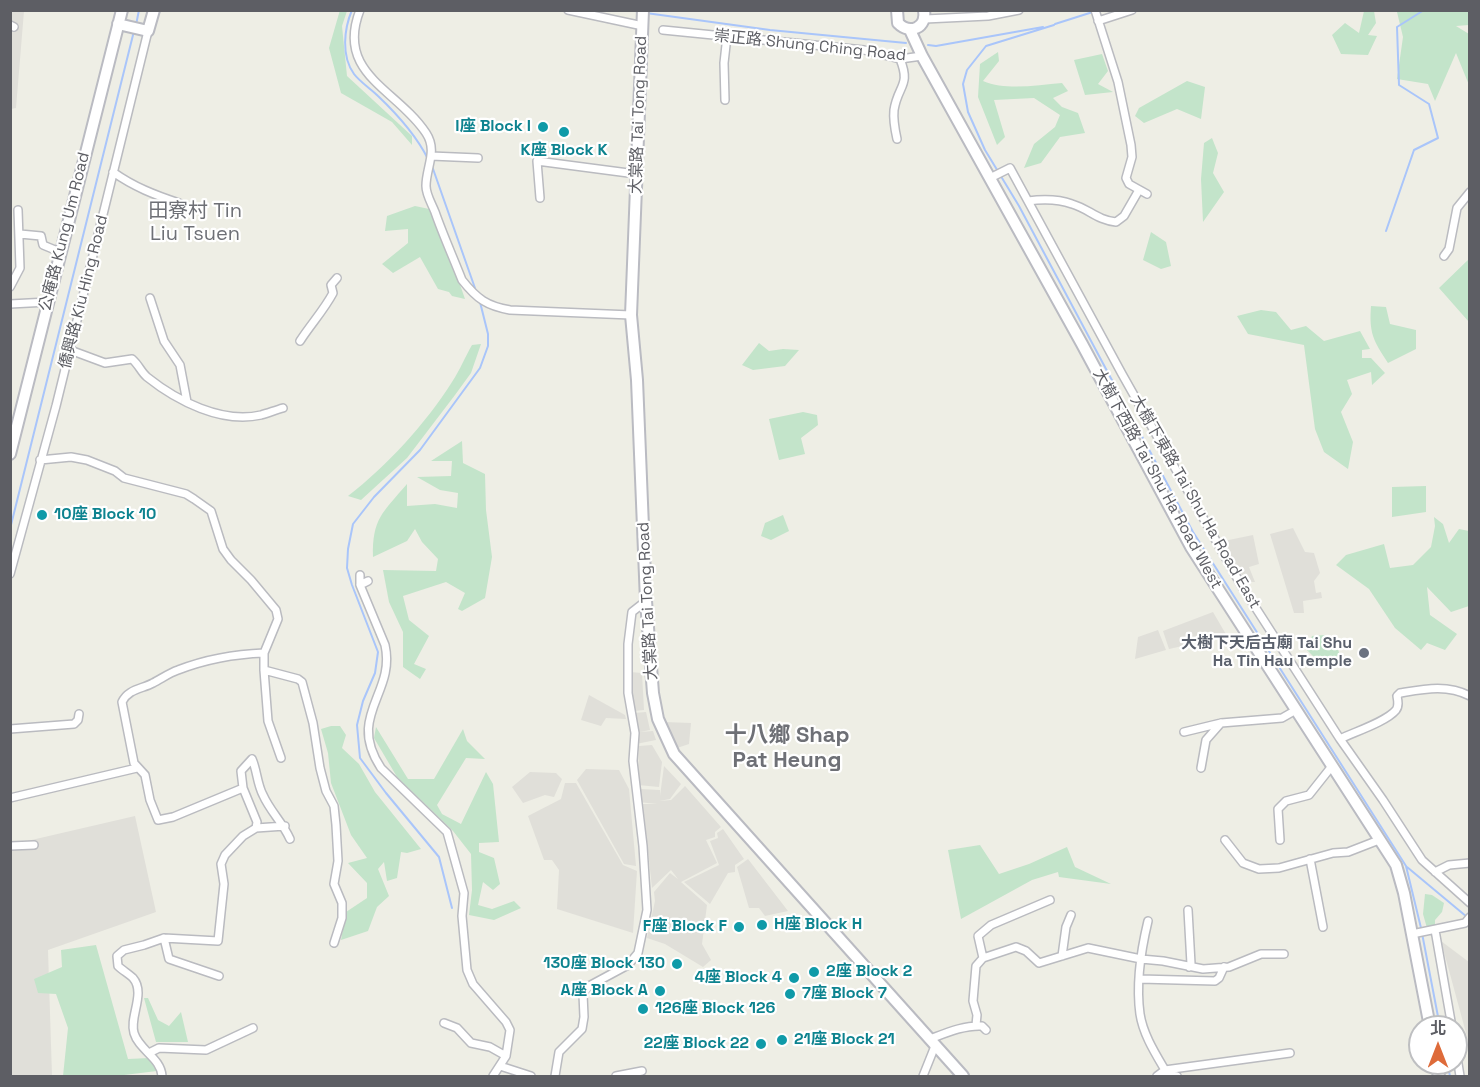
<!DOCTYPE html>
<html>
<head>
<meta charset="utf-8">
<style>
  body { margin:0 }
  #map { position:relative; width:1480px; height:1087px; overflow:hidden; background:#eeeee5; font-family:"Space Grotesk","Noto Sans TC",sans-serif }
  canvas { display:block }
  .frame { position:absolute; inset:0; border:12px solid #5d5e64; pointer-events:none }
  .north { position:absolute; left:1408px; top:1015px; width:60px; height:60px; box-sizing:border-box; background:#fff; border:2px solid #bebfc1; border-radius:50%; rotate:0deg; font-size:16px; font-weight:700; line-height:24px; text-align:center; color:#5d5e64 }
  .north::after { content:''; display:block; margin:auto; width:21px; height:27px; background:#de6b3a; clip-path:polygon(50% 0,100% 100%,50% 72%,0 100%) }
</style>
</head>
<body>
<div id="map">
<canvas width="1480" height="1087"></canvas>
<div class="frame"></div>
<div class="north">北</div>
</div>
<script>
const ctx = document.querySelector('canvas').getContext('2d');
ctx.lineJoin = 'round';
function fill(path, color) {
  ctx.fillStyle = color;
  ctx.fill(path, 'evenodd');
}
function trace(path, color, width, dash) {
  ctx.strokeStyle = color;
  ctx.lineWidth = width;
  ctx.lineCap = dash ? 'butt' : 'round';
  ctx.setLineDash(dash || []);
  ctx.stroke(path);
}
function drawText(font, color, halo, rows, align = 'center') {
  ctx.font = font + ' "Space Grotesk","Noto Sans TC",sans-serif';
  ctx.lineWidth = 4.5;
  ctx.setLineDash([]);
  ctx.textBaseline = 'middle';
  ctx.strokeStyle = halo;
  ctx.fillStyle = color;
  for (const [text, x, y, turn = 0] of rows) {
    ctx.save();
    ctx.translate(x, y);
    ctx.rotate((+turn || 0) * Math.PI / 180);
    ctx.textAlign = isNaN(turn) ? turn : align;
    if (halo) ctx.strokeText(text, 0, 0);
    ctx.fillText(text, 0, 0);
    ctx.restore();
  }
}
const industrial = new Path2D(`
  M11,11H24L16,108L11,109Z
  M1293,528L1305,552L1314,553L1320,573L1314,581L1316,593L1321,592L1322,598L1303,601L1304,613H1294L1270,534Z
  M1253,535L1259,564L1249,567L1255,582H1240L1219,542Z
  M1213,612L1227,636L1169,649L1163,631Z
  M1158,630L1166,650L1135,659L1138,637Z
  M630,672L642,673L644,710L634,711Z
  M589,695L625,715L626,719L606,718L601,726L581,720Z
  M646,712L650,730L640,732L653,731L656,740L636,744L634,713Z
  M664,722L691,723L689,744L674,749Z
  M652,745L662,762L659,787L638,785L639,746Z
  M664,766L681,784L670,799L659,801L671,800L685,786L721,827L715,832V837L706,840L717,863L681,882L707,905L702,944L711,960L703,967L665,944L647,938L655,901L654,892L670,873L678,879L671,870L652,888L643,804H657L638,802L640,789L660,790V796Z
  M586,769L619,770L629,789L636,866L624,864L577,780Z
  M530,772L556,773L562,779L554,797L545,795L523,803L512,787Z
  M565,783H576L623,865L637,871L633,933L557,909L559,870L552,860H544L528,816L561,799Z
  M135,816L156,912L48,950L52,1076H11L10,845Z
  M723,829L744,859L735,865V872L728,873L710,904L684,882L719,865L710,841L718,838L717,833Z
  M748,859L788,911L765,916L759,908H749L737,867Z
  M1441,941L1469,962V1044Z`);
const green = new Path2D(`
  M340,10L347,11L342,26L347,76L412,136V145L392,122L341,93L329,48Z
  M1404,10L1469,11V25L1456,26L1469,34V85L1456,53L1435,101L1428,84L1397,79L1403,37L1397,12Z
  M1364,11H1374L1376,23L1368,35L1377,36L1368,55L1341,54L1332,35L1345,23L1359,33Z
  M998,52L999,61L983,81C1007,91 1037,85 1062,83L1068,91L1053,98L1062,107L1078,113L1085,133L1060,137L1041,163L1024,168L1034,144L1055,127L1060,115L1034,98L994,100L1005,137L997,145L978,97L980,64Z
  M1102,54L1108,71L1098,84L1113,92L1085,95L1074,60Z
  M1187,81L1205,87L1201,119L1177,109L1144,123L1135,116L1139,108Z
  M1212,138L1218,153L1213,173L1224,192L1203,222L1201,179L1204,143Z
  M415,206L434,210L465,299L452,296L449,292L438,289L420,257L393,273L382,264L408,243V229L385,231L387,216Z
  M1151,232L1166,242L1171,266L1161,269L1143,260Z
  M1469,259V322L1439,288Z
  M1371,306L1386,307L1390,324L1416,330V349L1388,363C1373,340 1369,333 1371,306Z
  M1261,310L1276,312L1291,330L1306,326L1324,341L1360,331L1370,349L1362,350V358H1371L1385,373L1372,385L1371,372L1347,380L1352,394L1341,412L1353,442L1348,469L1324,452L1315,429L1304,345L1248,334L1237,316Z
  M759,343L769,351L783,349L799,350L785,366L753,370L742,365Z
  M481,344L471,373L455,395L407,458L361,500L348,496C387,466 426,423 452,382C460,370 465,357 472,345Z
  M803,412L817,415L818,425L801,438L805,454L779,460L769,419Z
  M462,441L463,463L485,474L486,510L492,557L485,598L462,611L458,609L465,593L446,582L403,596L409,620L429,636L414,664L426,669L420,679L403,667V632L389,602L383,570L436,571L438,559L422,542L415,529L407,541L373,557C372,519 383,512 407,484V506L435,504L457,508L458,493L440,490L417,477L451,476L452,461H431Z
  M1426,486V512L1392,517V487Z
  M783,515L789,531L771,540L761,536L765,523Z
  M1434,517L1443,524L1449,543L1459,529L1469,531V606L1451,612L1427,587L1430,615L1457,634L1445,650L1427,643L1421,650L1395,628L1369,589L1336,565L1346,555L1384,544L1390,568L1413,565L1431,547L1435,526Z
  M1325,635L1336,640L1339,653L1336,659L1325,662L1313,656L1307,650L1312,636Z
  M331,726H340L346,735L342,748L359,764L375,792L421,849L407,853L401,852L397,878L387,881L384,862L378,869L389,896L377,907L368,931L341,940L346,912L367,898V883L348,863L367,858L351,835L331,783L328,753L321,729Z
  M376,727L408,779H434L463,729L467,741L485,759L466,758L437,805L442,814L461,824L486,772L493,784L499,842L479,843V852L494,858L500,884L493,890L483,882L478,905L492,909L514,901L521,908L494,920L469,915L472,890L471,854L453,831L397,777L374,738Z
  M980,845L999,874L1029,864L1067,847L1075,867L1111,884L1059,877L1058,872L1032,880L961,919L948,850Z
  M1425,894L1432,895L1444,903L1442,912L1435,920V927L1427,928L1423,914Z
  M96,945L128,1059L149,1058L157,1071L116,1076H63L68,1028L56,994L38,993L34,979L62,967L61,950Z
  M144,998H148L158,1020L169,1026L181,1012L188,1042H156Z`);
const stream = new Path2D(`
  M352,10C344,29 341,56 354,74C360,82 371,89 378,96C398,115 416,135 428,159
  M631,10L640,12
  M646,13L770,30L906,43
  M1055,24L1099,10
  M136,25L139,10
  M1054,25L986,46L967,70L963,84L968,112L985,150L1019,206L1193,532L1406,866L1421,928L1440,1027
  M928,45L936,46L1043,27
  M432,166L476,291
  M1386,231L1414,150L1438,138L1429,104L1399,85L1397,27L1424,10
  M10,529L134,31
  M1407,867L1467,917
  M452,908L439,857L386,793L360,758L357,725L363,701L375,673L378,652L352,585L347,568L348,549L353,524L374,497L420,450L480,368L488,346V334L480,302
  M1447,1063L1450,1076`);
const street = new Path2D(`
  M360,10C335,74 397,89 426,133C438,151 426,167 426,186C426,195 432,204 435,212C443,235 453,257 462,280C477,299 487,306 510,310L631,315
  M568,10L643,26
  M1095,10L1118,82L1131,145L1132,157L1126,178L1129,184L1147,194
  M925,19L988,16L1019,10
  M1098,21L1132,10
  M10,25L14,27
  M663,30L864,50L900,59L922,56
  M725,100L724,63L727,36
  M897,139C895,130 893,120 894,110C898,85 911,86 900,59
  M431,156L478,158
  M113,172C134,187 155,195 179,203
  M990,178L1010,168L1122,374L1241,585L1340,739L1383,800L1422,860L1470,903
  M540,198L537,161L636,174
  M1028,201C1043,199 1058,199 1072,204C1089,209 1097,220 1116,222L1124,216L1139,190
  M20,234L41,236L43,245L60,252
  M1444,256L1449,249L1457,208L1470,192
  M10,287L20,268L18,210
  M150,298L164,341L180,365L187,402
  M10,304L48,302
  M300,341C311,324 324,310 333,293L331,285L337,278
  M70,350L105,363L132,359C139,365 141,372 147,377C177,401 222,424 261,415C268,413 276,410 283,408
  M40,460L71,457L87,460L115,471L124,478L186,494L194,499L211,511L223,549L231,560L251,580L276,610L278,619L264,653V670L268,721L281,758
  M10,574L56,406L148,31
  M360,575V585L385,645C396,694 346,715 381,768L447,832L464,893L462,916L467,970L473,984L506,1022L510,1030L506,1056L493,1076
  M360,585L368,581
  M264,670L298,679L302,682L313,723L320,768L326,791L334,806L336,825L338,861L334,884L342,903V918L334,943
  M10,729L74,724L78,720L79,714
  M1184,732L1221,723L1282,718L1296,710
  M1340,739C1354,732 1386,722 1396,710C1399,706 1398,701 1397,696L1400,693C1424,689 1447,684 1470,696
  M1201,768L1206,740L1221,723
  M243,788L173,817L158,820L150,800L145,775L134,763L122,702C128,689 142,689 153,683C161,679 169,673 178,670C204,660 236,654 264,653
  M10,798L137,768
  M256,828L257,822L243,788L241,771L252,759C257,770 257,784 263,795C270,811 283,823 290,839
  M1225,840L1243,863L1259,869L1279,868L1333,853L1348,852L1379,840
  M1280,840L1278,809L1286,801L1309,795L1332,766
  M10,846L34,845
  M1310,859L1323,927
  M1435,872L1449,865L1470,863
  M1188,910L1191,964L1189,967
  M1148,921C1141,950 1136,985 1140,1014C1143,1034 1155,1053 1165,1070
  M1435,930L1452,1027
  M1412,934L1465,923L1470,917
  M164,938L169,959L219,976
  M1062,956L1066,927L1071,915
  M983,958L978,936L991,925L1050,900
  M1140,979L1215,981L1219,978L1224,967
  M444,1023L457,1028L471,1043L490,1047L506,1056
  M976,1025L977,1015L973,1001L976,966L983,958L1016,947L1026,951L1039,963L1088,948L1141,959L1163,961L1203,969L1229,967L1261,954H1284
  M930,1039C946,1033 964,1025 982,1026L986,1030
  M1456,1051L1460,1076
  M149,1053L159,1048L206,1050L253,1028
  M500,1066L531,1076
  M1164,1071L1177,1076
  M162,1076C161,1058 139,1050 134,1033C129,1017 146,993 133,978C129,974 122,970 118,966L117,956L124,950L144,945L164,938L218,941L224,884L221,864L225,855L243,836L256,828L285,826
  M555,1076L559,1052L582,1029L584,1017L583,994L589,986L628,965L638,953L647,910L643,846L633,761L635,733L628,693V644L632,612L646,601
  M616,1076L642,1071
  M923,1076L935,1046
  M1157,1076L1165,1070L1290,1053`);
const secondary = new Path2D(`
  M643,10L631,315L637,380L646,601L653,693L658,719L674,754L963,1076
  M897,10L898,23C910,35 927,28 924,10
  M118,24L148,31L154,10
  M910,30L922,56L1082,344L1191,547L1396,865L1404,893L1430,1027
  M10,454L122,10
  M1436,1063L1439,1076`);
const markers = [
  [543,127,6,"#0f9aa8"],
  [564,132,6,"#0f9aa8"],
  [42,515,6,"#0f9aa8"],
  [1364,653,6,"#6b7280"],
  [762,925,6,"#0f9aa8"],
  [739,927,6,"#0f9aa8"],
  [677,964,6,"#0f9aa8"],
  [814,972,6,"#0f9aa8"],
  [794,978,6,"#0f9aa8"],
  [660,991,6,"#0f9aa8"],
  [790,994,6,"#0f9aa8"],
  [643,1009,6,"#0f9aa8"],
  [782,1040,6,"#0f9aa8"],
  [761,1044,6,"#0f9aa8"]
];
const streetNames = [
  ["崇正路 Shung Ching Road",810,46,6],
  ["大棠路 Tai Tong Road",639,115,-88],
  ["公庵路 Kung Um Road",65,232,-76],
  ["僑興路 Kiu Hing Road",84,292,-76],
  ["大樹下西路 Tai Shu Ha Road West",1157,479,61],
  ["大樹下東路 Tai Shu Ha Road East",1195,502,60],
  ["大棠路 Tai Tong Road",648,601,-93]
];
const cultureNames = [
  ["I座 Block I",531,127],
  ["K座 Block K",564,151,"center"],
  ["10座 Block 10",54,515,"left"],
  ["H座 Block H",774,925,"left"],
  ["F座 Block F",727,927],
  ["130座 Block 130",665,964],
  ["2座 Block 2",826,972,"left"],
  ["4座 Block 4",782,978],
  ["A座 Block A",648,991],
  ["7座 Block 7",802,994,"left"],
  ["126座 Block 126",655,1009,"left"],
  ["21座 Block 21",794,1040,"left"],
  ["22座 Block 22",749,1044]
];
const worshipNames = [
  ["大樹下天后古廟 Tai Shu",1352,644],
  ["Ha Tin Hau Temple",1352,662]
];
const quarterNames = [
  ["田寮村 Tin",195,212],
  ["Liu Tsuen",195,235]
];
const districtNames = [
  ["十八鄉 Shap",787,736],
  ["Pat Heung",787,761]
];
fill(industrial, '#e0dfd9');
fill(green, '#c3e4ca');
trace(stream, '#a9c5fa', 2);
trace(street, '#babbc0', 10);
trace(secondary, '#babbc2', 14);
trace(street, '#fff', 7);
trace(secondary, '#fff', 10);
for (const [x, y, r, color] of markers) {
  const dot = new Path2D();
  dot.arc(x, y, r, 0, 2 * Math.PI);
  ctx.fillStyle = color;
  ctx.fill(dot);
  trace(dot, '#fff', 2);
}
drawText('16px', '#5d5e64', '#fff', streetNames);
drawText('bold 16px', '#0d838f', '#fff', cultureNames, 'right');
drawText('bold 16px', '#5b616d', '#fff', worshipNames, 'right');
drawText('20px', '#6e7076', '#fff', quarterNames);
drawText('bold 22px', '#6e7076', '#fff', districtNames);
</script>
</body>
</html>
